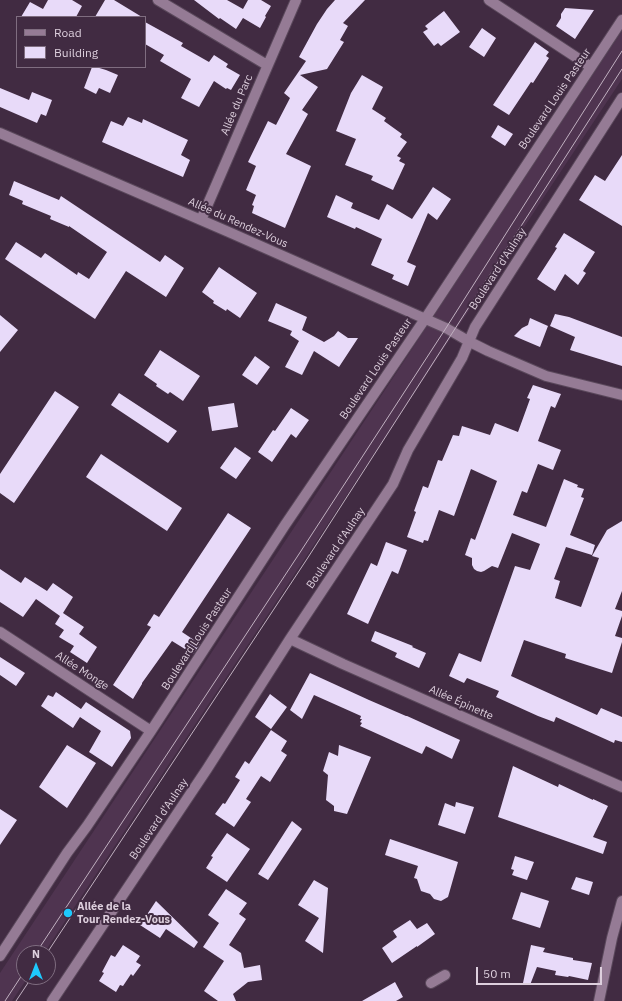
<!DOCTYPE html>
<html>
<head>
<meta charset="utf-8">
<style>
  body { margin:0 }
  #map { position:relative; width:622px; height:1001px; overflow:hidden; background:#412b42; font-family:"IBM Plex Sans",sans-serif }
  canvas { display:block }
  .legend { position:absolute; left:16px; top:16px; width:130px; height:52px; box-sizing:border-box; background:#412b42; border:1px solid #7f6d80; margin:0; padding:5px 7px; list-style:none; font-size:12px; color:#ddcfdd }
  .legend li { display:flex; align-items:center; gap:8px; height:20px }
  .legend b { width:20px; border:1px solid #7f6d80 }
  .north { position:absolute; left:16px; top:945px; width:40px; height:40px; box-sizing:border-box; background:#412b42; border:1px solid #7f6d80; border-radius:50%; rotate:0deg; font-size:11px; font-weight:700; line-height:16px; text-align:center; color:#ddcfdd }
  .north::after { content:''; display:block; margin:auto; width:14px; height:18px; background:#1ec9fd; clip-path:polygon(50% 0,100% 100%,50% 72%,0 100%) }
  .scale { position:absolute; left:476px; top:967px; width:126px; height:18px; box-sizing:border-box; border:2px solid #ddcfdd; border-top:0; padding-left:5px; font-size:12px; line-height:14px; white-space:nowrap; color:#ddcfdd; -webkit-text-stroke:3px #412b42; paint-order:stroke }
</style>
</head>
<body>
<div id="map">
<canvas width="622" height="1001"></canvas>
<ul class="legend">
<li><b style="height:5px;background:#957b95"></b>Road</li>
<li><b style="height:11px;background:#e8daf9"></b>Building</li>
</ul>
<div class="north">N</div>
<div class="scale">50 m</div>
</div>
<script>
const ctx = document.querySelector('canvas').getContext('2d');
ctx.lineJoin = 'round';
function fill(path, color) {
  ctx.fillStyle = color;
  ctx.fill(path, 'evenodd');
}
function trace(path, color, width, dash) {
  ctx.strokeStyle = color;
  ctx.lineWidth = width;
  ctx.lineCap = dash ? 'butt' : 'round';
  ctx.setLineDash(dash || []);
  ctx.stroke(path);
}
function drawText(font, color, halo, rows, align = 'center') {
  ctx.font = font + ' "IBM Plex Sans",sans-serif';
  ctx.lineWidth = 4;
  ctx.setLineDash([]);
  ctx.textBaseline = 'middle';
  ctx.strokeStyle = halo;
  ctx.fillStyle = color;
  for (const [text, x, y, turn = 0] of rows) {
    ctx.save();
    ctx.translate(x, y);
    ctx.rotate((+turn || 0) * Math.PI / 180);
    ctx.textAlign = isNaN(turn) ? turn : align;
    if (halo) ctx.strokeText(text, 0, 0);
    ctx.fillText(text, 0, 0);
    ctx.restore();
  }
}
const built = new Path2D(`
  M622,31V79L44,953H24V977H28L12,1001H0V973Z`);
const building = new Path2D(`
  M48,0H72L82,6L76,17H21L30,2L43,9Z
  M105,0H114L142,17H95Z
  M194,0H227L243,9L248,0H261L271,6L265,16L266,17L260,28L243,18L236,29L220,18L219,19Z
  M335,0H365L343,23L348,26L340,40L344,42L327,69L300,75L318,87L302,110L308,114L286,154L311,166L285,228L252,213L254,206L252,205L256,195L246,190L256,166L248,162L268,121L276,125L290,98L284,93L306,61L299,57L317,24L327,9Z
  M565,8L594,10L575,39L556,26L561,18V14Z
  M444,11L460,32L441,46L438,43L434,46L423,32L428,29L425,26Z
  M145,22L183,43L181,46L209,62L214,55L228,64L226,67L240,75L231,90L227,88L226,89L214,81L199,107L181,98L191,79L160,61L164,55L145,44Z
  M482,28L496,38L484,57L469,47Z
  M535,42L549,52L546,56L549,58L533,83L531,82L509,115L493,105Z
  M92,67H96L106,70L118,75L110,93L99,88L96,94L84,88Z
  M362,75L383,87L372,109L386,118L384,121L402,134L400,137L407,142L397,156L401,158L399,161L405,164L393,190L371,180L373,176L345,165L356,139L336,131L351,93Z
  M0,88L29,100L32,92L52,100L46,116L41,114L37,123L0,107Z
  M128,117L142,123L143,119L188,140L181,155L190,160L183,177L102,142L111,121L123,126Z
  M498,125L513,134L505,146L491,137Z
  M622,155V226L579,200L595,175L605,181Z
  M14,181L59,200L61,196L160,262L165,255L184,268L166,297L126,271L95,319L5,259L16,242L41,258L45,253L77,275L78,272L89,279L107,252L69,226V227L50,219L51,216L22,204L23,201L9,195Z
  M433,187L451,199L437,220L428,213L407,262L416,266L408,286L392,279L394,275L371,265L382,239L356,227L355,229L327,217L336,195L353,203L351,208L379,220L387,204L412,219Z
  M564,233L595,252L583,271L586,273L578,285L565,274L555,291L537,279L557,248L555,247Z
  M219,267L257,293L240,318L227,309L226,311L213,303L214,301L202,292Z
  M276,303L307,317L302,330L324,342L334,336L338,331L348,338H358L339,367L314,351L302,375L285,367L299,341L290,335L292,331L268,321Z
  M555,314L569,317L622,337V366L570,350L575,337L550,326Z
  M0,315L18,330L0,352Z
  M530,318L548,326L540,347L514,336L522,328L528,325Z
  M160,350L200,376L183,401L170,392L168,394L156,386L157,384L144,375Z
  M255,356L270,367L257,385L242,375Z
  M533,385L561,394L555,408L551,406L538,441L561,450L553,470L538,464L527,493L522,491L513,515L546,527L564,479L578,485L577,487L584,489L581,497L584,498L570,535L595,545L592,555L566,547L554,579L560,581L555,598L581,607L599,558L592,556L607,530L622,521V591L615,609L622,611V616L615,636L622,638V642L612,673L565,658L566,654L524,640L511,676L597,715L601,708L622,717V742L615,740L614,743L556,717L554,722L538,716L496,697L499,691L467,678L464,683L449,676L459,653L481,662L515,566L530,570L540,544L512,533L498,568L492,566L484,571L481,572L477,571L474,569L472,565V558L465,555L471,538L475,540L497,481L471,469L454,516L439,510L428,541L424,540L423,543L407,537L416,512L414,511L423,486L428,488L438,460L442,461L453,435L459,436L462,426L490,435L495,423L518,432L530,399L527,398Z
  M55,391L79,407L14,503L0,493V474Z
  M119,393L177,431L168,443L111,405Z
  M234,403L238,427L212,431L208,407Z
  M291,408L309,420L296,438L291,434L272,462L258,452L273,430L275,431Z
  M235,447L251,458L236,479L220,468Z
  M101,454L182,508L167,531L86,477Z
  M228,513L251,528L182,632L200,644L193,654L172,641L142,683V684L133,699L113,685L151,627L147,625L154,614L159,617Z
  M386,542L407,550L398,574L392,571L368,624L347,614L371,563L377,566Z
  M0,569L21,583L25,577L47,591L53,583L73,597L63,613L84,627L79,634L97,647L87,663L70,652L74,646L59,637L64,630L55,624L60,616L36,599L23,617L0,602Z
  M375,631L413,646L412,647L426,653L419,668L395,657L397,653L371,641Z
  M0,657L25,673L16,686L0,675Z
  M310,673L369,700L406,716H407L460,740L452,759L426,746L422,754L360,726L362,723L360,722L362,719H360L361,716L314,695L302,719L290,710Z
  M56,692L81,709L86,702L130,731L131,738L112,767L89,752L101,731L80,717L73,728L41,706L48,695L53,697Z
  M270,694L287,707L271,729L255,717Z
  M271,730L287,741L281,751L287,755L270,782L261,776L246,799L251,802L234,827L215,814L223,803L225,804L240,780L235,777L245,761L249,764Z
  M67,745L96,763L67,808L39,787Z
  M339,745L371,757L347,814L334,811V806L326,800L328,775L323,771L329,752L338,756Z
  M513,766L558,787L559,784L593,800V799L608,806L593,837L607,842L603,854L498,817Z
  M456,802L474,807L465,834L438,825L445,803L455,807Z
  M0,809L17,820L0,845Z
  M292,821L302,829L268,880L258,874Z
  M227,833L250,849L227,882L206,868L213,857L211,856Z
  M390,839L458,862L448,897L441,901L434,899L430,894L421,891L417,879L414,878L418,866L385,855Z
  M515,856L534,862L527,880L512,875L514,870L511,869Z
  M576,877L593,882L589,895L571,889Z
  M314,880L328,888L323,953L305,941L319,918L298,905Z
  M226,889L247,903L239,914L246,919L229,945L241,953L244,968L260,965L262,980L248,982L233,994L236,1001H218L204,991L224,961L203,947L219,923L208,915Z
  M521,892L549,901L540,928L512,919Z
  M156,901L198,942L194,948L166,929L160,938L140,925Z
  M410,920L417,929L427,923L435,934L417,947V946L392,963L382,948L397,937L393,931Z
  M123,945L140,956L136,962L141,965L133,976L131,974L123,986L120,985L116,992L99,981L104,973L102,972L111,955L115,957Z
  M531,945L545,948L543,952L573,958V960L592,963L588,980L569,976L568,977L555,975L556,971L537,967L530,985L523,983Z
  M395,982L403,997L396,1001H362Z`);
const minor = new Path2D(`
  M158,0L267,65
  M489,0L591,67
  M0,133L231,233L446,328L470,342L488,351L546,376L622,395
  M201,220L296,0
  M0,632L151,731
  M290,639L343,664L622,787
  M0,956L67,853L87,826L151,731L285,525L425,319L622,20
  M431,983L445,975
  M52,1001L207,769L290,639L393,484L408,450L462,358L475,327L622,98
  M599,1001L612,938L622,901`);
const tram = new Path2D(`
  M36,953L299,554L446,328L622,51
  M47,953L307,559L622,69
  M5,1001L24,972
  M16,1001L32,977`);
const markers = [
  [68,913,5,"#1ec9fd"]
];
const streetNames = [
  ["Boulevard Louis Pasteur",555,99,-56],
  ["Allée du Parc",237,105,-67],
  ["Allée du Rendez-Vous",238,223,24],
  ["Boulevard d'Aulnay",498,269,-57],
  ["Boulevard Louis Pasteur",376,369,-56],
  ["Boulevard d'Aulnay",336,548,-56],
  ["Boulevard Louis Pasteur",197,639,-57],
  ["Allée Monge",82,671,33],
  ["Allée Épinette",461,703,24],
  ["Boulevard d'Aulnay",159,819,-56]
];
const poiNames = [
  ["Allée de la",77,907],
  ["Tour Rendez-Vous",77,920]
];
fill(built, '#4f3450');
fill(building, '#e8daf9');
trace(minor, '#5a485b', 12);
trace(minor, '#957b95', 10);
trace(tram, '#c1b1c1', 1);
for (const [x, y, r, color] of markers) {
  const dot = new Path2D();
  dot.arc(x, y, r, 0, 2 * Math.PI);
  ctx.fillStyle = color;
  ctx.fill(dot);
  trace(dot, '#412b42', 1.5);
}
drawText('11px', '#ddcfdd', '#412b42', streetNames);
drawText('bold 11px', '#ddcfdd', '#412b42', poiNames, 'left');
</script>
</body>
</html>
